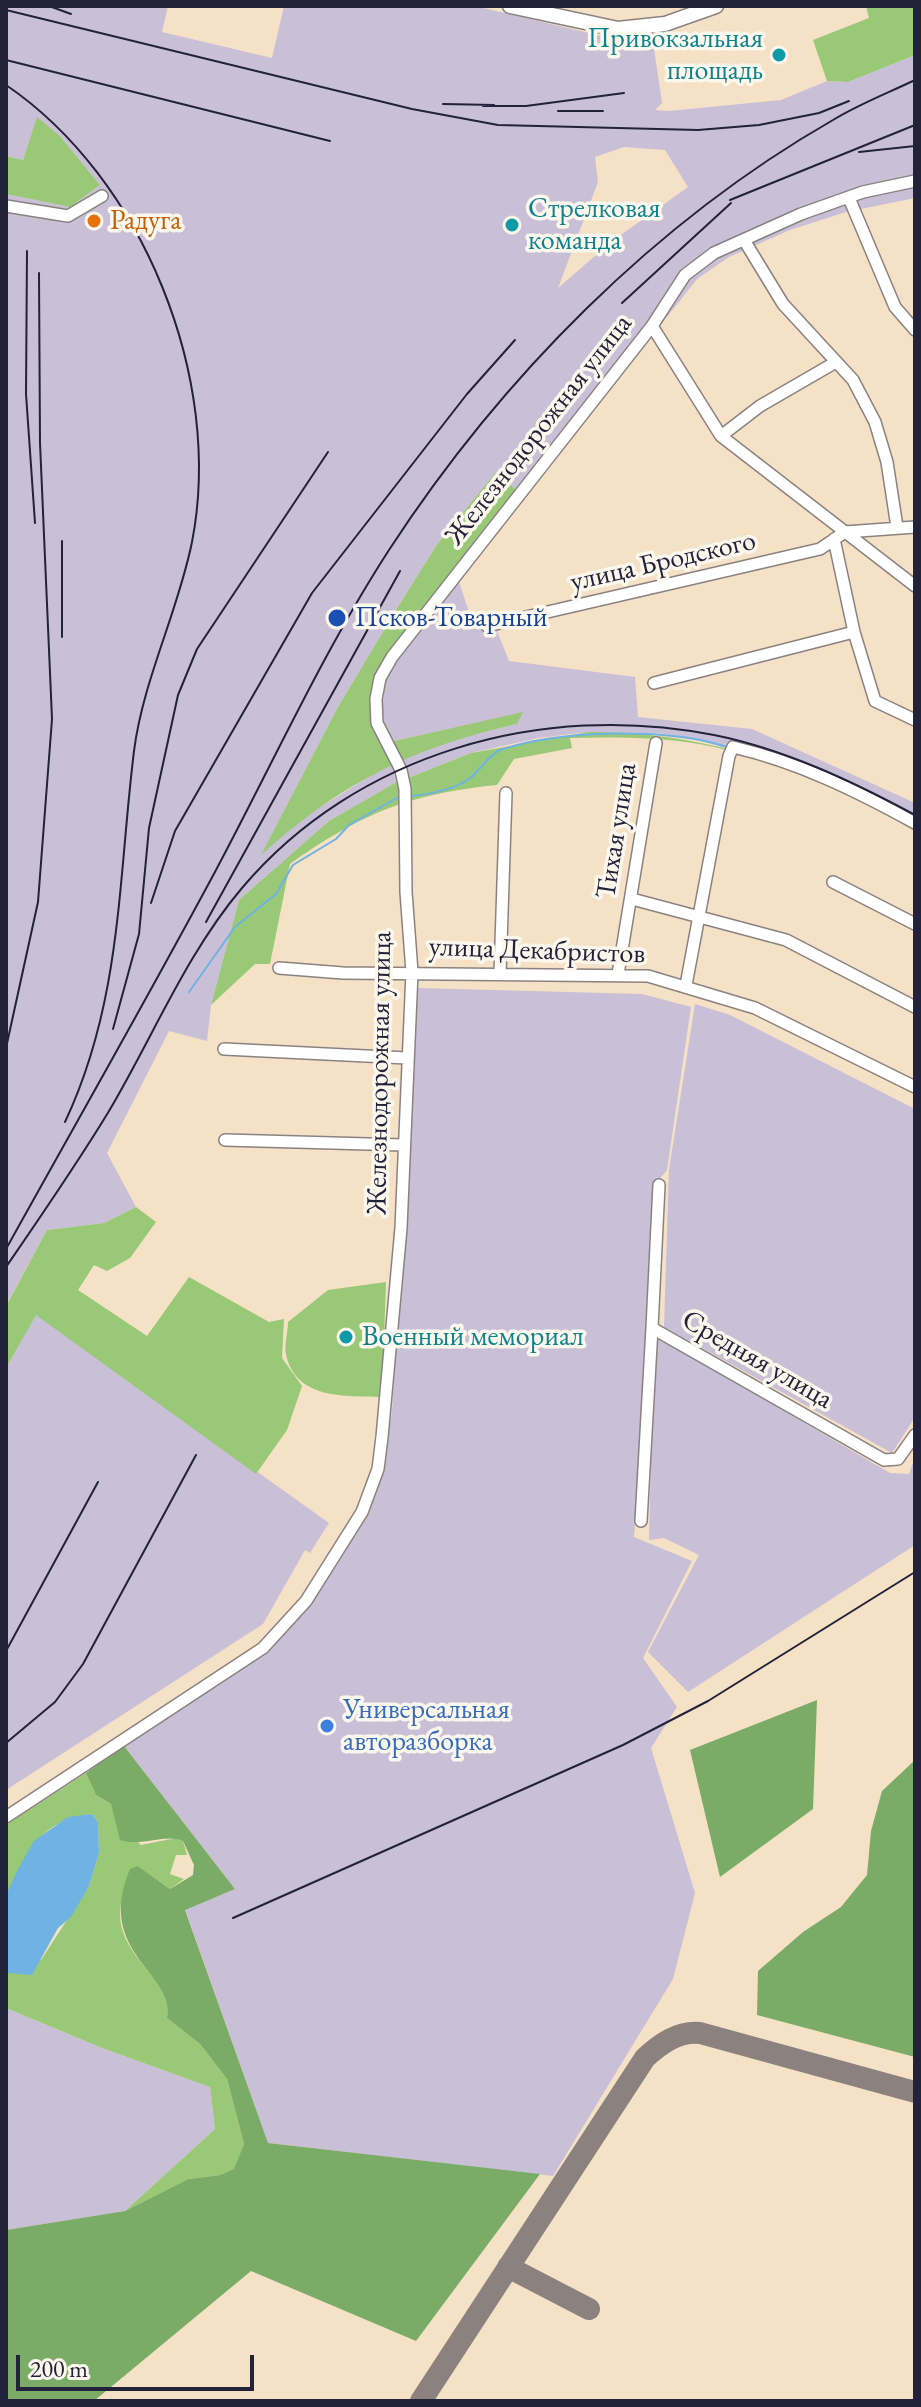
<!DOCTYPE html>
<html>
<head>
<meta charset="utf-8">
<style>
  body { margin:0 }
  #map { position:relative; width:921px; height:2407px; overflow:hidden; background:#f4e1c6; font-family:"EB Garamond",serif }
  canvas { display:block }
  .frame { position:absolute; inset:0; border:8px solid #22223b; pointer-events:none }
  .scale { position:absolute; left:16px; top:2355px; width:238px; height:36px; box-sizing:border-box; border:4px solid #22223b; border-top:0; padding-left:10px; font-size:24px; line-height:28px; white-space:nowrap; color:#22223b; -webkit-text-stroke:6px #fbf7ec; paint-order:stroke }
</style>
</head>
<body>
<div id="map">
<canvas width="921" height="2407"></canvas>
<div class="frame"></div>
<div class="scale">200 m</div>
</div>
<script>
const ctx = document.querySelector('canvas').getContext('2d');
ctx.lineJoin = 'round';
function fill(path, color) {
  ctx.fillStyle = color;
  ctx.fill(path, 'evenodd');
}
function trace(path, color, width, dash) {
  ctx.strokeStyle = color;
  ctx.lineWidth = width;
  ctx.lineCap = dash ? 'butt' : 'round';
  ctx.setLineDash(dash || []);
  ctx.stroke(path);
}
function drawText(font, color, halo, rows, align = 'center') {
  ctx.font = font + ' "EB Garamond",serif';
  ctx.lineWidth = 7;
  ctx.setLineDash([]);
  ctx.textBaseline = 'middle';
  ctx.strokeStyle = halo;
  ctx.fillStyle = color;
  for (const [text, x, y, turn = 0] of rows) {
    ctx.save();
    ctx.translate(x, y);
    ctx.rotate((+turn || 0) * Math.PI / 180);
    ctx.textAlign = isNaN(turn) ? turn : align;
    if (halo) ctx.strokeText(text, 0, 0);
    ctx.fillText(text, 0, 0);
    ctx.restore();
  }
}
const industrial = new Path2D(`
  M6,6H168L162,32L272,58L284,6H475L614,39L652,35L662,103L655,110L669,111L781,100L827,81L848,82L915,55V198L846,212L790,230L729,257L697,279L525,497L495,473L436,546L396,610L338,707L263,852L298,821L389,764L460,737L517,724L522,713L390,742L386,737L381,718L386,675L458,579L473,624L497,631L509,661L635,677L638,717L752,729L915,803V827L796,769L695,739L659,733L588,732L538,738L471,753L393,784L329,821L239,900L211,1005L207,1041L169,1031L107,1153L136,1207L104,1223L47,1230L6,1305V194L70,207L100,185L60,136L37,118L23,160L6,156ZM624,147L665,150L688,187L611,242L558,288L598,182L595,157Z
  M418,988L642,994L691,1007L667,1170L657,1182L654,1280L634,1537L692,1561L643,1658L677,1707L651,1748L695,1893L673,1979L553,2176L268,2143L185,1909L235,1889L124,1746L264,1651L287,1632L327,1576L381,1470L392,1412Z
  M695,1004L730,1015L915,1109V1417L892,1453L664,1327L669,1170Z
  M36,1314L329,1523L310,1553L305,1550L263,1624L6,1790V1368Z
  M661,1339L890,1473L909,1474L915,1457V1545L688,1692L648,1652L699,1555L664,1538L649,1540L654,1341Z
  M6,2008L102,2048L210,2087L215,2129L125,2211L6,2230Z`);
const green = new Path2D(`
  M866,6H915V55L848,82L827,81L813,40L869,18Z
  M37,117L60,136L100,185L70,207L6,194V156L23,160Z
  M495,473L525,497L401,651C380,686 375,703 390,742L523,712L517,724C414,747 340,783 261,855L338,707L396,610L436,546Z
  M588,732C688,731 785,759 873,805C886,812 908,819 915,830C847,794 775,757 699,744C657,737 613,737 570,738L572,748L514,759L497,785C409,794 362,813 290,864L270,964H255L211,1005L239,900L329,821L393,784L471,753Z
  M136,1207L156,1222L130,1258L107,1271L94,1265L78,1290L147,1336L189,1277L269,1322L284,1319L282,1358L302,1386L287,1430L256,1474L36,1315L6,1368V1306L47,1230L104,1223Z
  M386,1282L382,1397C347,1396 295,1400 286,1354C284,1345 288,1332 288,1322L328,1290Z
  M86,1773L96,1795L111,1804L118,1824L141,1845L176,1838L183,1841L187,1855H176L170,1874L184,1879L170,1889L138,1866C82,1947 176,1969 167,2018L200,2044L227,2079L244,2144L235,2169L220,2175L188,2179L125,2211L215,2129L210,2087L102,2048L6,2008V1970L8,1973L41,1960L89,1886L99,1853L98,1822L92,1814C35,1822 32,1852 6,1895V1825Z`);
const forest = new Path2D(`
  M817,1700L813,1809L720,1877L690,1750Z
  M124,1746L235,1889L185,1910L268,2143L540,2174L416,2341L251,2271L94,2401H6V2230L125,2211L188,2179L220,2175L234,2169L244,2144L227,2079L200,2044L167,2018C176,1973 94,1953 130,1869L138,1866L170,1889L193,1875L194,1865L183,1841C165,1833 143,1847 120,1840L111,1804L96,1795L86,1773Z
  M915,1760V2057L757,2015L758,1971L803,1932L841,1907L867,1875L871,1831L882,1791Z`);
const water = new Path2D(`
  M92,1814L98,1822L99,1853L89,1886L71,1917L58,1928L32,1975L8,1973L6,1895L18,1869L34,1841L68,1817Z`);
const stream = new Path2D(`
  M410,796C426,795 456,789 469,779C480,771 488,755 500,750C559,730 668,727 727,747
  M189,992L235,927L276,894L293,865L336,839L349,825L397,798`);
const taxiway = new Path2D(`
  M508,2267L589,2309
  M421,2401L645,2058C660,2044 678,2031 700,2033L915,2092`);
const minor = new Path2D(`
  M849,198L895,307L915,330
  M6,206L68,216L102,196
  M744,240L783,304L853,380L875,422L887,462L897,527
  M652,326L721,436L915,586
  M721,436L760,406L836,362
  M834,539L854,632
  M487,626L820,549L845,532L915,527
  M654,683L854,632L875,701L915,720
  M833,882L915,924
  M632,899L786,940L915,1007
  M279,968L343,973L648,976L755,1008L915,1087
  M500,973L506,793
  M618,974L656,743
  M686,985L729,756L733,747C798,762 857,791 915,823
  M224,1049L407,1058
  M225,1140L404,1145
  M652,1328L659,1185
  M641,1521L652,1328L884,1460L898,1459L915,1435
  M6,1817L263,1648L306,1601L362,1512L378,1469L382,1437L401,1228L412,972L406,892L405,789L401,770L377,723L376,699L380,678L392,657L652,326L685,275L714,253L801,214L863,192L915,181`);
const major = new Path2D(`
  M510,6L618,29L665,24L716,6`);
const rail = new Path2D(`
  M49,6L71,14
  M6,10L412,109L498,125L698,130L759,125L819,113L849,101
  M6,60L330,141
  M6,85C143,178 224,379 192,542C178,612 143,680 134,751C118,880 122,1001 65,1122
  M443,104L494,105
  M483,106H526L624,93
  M558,111H603
  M859,152L915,146
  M730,200L915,125
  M27,251L26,394L35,523
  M622,303L731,203
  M62,637V541
  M151,903L175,831L312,593L467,394L515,340
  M206,922L400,571
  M113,1029L139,934L149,828L178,695L197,649L328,452
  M6,1048L38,902L52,719L40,443L39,273
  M6,1249C76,1123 148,997 216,870C273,763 323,652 389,550C501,378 655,222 833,120C859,104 888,93 915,80
  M6,1267C41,1216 77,1164 109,1111C153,1037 186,954 242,888C356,753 543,701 714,735C784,749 852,781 915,815
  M6,1651L98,1482
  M6,1743L55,1702L83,1664L196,1455
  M233,1918L623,1745L708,1701L915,1572`);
const markers = [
  [779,55,8,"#0f9aa8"],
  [94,221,8,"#e8710a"],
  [512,225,8,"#0f9aa8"],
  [337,618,10,"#1a4fb4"],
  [346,1337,8,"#0f9aa8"],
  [327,1726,8,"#3f7fe0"]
];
const cultureNames = [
  ["Привокзальная",763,39,"right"],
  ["площадь",763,71,"right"],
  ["Стрелковая",528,209],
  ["команда",528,241],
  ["Военный мемориал",362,1337]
];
const foodNames = [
  ["Радуга",110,221]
];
const streetNames = [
  ["Железнодорожная улица",539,430,-52],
  ["улица Бродского",663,562,-13],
  ["Тихая улица",617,831,-81],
  ["улица Декабристов",537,951,2],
  ["Железнодорожная улица",380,1073,-89],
  ["Средняя улица",757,1360,30]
];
const transitNames = [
  ["Псков-Товарный",355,618]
];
const shopNames = [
  ["Универсальная",343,1710],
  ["авторазборка",343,1742]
];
fill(industrial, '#c9bfd7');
fill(green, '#99c876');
fill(forest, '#7aac67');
fill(water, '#6fb2e4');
trace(stream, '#6fb2e4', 2);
trace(taxiway, '#8b8280', 22);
trace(minor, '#8b8280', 14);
trace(major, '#8b8280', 17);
trace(minor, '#fff', 11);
trace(major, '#fff', 14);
trace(rail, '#22223b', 2);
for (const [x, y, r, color] of markers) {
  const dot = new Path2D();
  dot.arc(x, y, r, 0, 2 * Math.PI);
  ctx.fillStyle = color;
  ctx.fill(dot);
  trace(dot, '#fbf7ec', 3);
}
drawText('28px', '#0d838f', '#fbf7ec', cultureNames, 'left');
drawText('28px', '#c56008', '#fbf7ec', foodNames, 'left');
drawText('28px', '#22223b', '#fbf7ec', streetNames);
drawText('28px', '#164399', '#fbf7ec', transitNames, 'left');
drawText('28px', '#366cbe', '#fbf7ec', shopNames, 'left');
</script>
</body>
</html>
